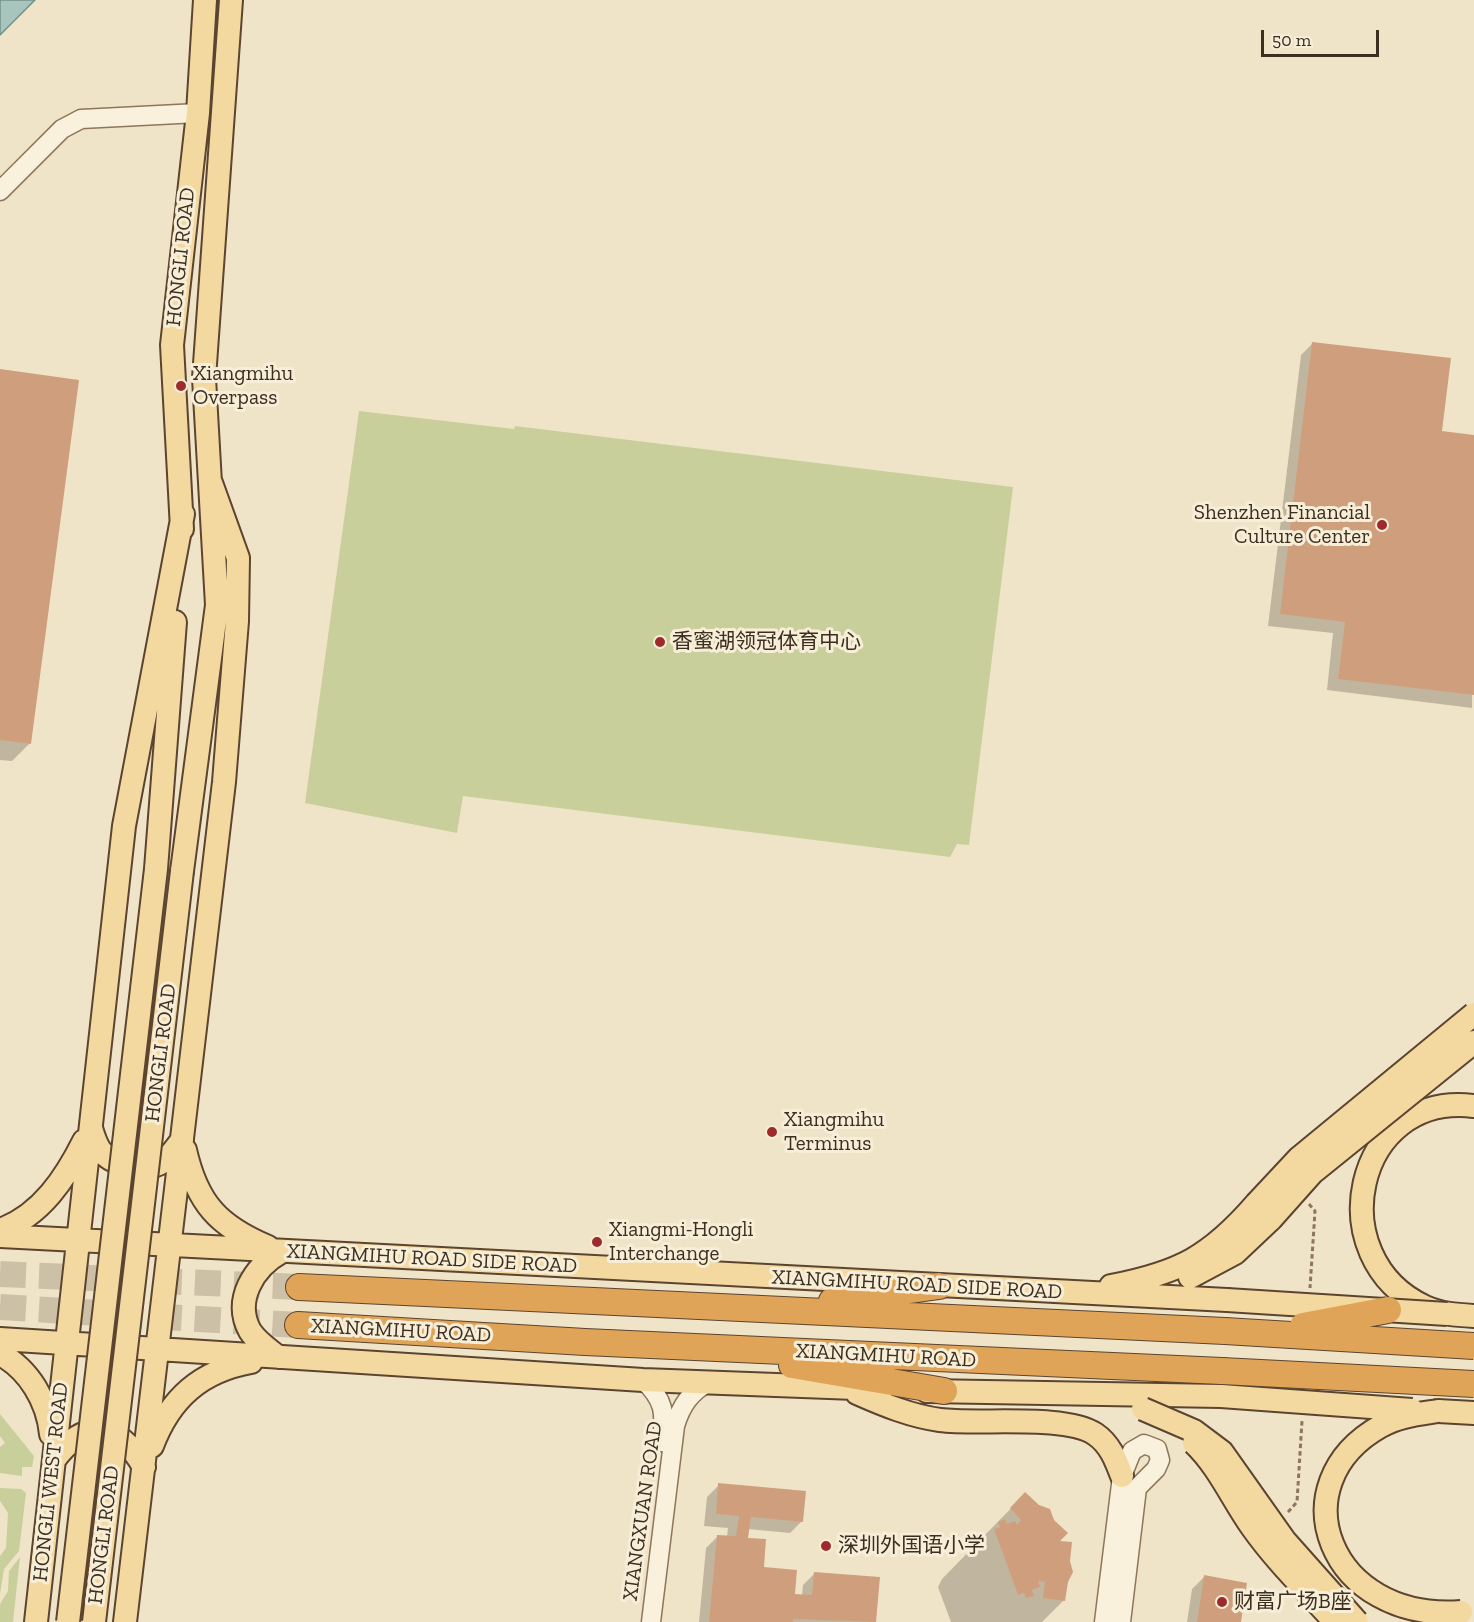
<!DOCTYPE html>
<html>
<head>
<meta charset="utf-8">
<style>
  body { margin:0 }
  #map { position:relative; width:1474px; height:1622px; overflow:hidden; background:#f0e4c8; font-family:"Zilla Slab",serif }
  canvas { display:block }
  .scale { position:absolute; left:1261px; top:30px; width:118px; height:27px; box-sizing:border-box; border:3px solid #3d2e20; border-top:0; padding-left:8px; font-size:18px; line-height:21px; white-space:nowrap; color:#3d2e20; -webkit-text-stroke:4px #f7eed8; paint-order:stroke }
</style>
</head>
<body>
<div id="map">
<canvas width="1474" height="1622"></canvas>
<div class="scale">50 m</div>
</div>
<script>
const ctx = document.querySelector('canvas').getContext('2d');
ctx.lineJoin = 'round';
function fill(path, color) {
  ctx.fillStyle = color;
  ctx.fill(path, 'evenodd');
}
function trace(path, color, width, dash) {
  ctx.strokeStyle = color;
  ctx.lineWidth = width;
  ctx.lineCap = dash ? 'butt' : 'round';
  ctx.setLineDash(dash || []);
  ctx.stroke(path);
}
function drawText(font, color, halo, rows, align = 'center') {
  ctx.font = font + ' "Zilla Slab","Noto Sans SC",serif';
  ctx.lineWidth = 6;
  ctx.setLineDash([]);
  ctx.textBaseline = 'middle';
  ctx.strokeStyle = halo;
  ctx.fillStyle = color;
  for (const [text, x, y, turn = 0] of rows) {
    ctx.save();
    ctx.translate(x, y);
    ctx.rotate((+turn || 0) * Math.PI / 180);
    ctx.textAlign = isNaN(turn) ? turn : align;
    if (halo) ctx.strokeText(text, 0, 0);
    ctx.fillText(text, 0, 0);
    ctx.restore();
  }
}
const green = new Path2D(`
  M359,411L514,429L515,426L1013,487L969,845L957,844L950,857L463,796L457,833L305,803Z
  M0,1414L34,1456L32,1467H22V1476L0,1473V1447L5,1443L0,1436Z
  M0,1488L21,1489L26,1493L19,1551L4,1569L0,1594V1556L6,1548L8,1513L0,1501Z
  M20,1557L13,1622H0V1604L8,1591L9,1571Z`);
const water = new Path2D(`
  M0,0H35L0,35Z`);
const shadow = new Path2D(`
  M1312,344L1440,432L1474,436L1472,708L1327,690L1333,633L1268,626L1301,355Z
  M0,371L30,743L12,761L0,760Z
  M719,1485L802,1521L790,1533L748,1529L747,1539L762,1568L794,1595L802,1596L803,1585L815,1573L879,1579L875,1622H699L706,1548L718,1536L727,1537L728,1528L704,1526L707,1497Z
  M1025,1494L1057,1542L1066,1582L1064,1600L1042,1622H951L938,1587L942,1579Z
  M1204,1577L1240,1622H1187L1192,1589Z`);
const building = new Path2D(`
  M1312,342L1451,358L1442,431L1474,435V695L1338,679L1345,622L1280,614Z
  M0,369L79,380L31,744L0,740Z
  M718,1483L806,1491L803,1522L751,1517L748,1538L766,1539L764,1567L797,1570L795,1594L812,1595L814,1572L880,1577L876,1622L793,1619V1622H709L717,1535L736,1536L739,1516L716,1514Z
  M1025,1492L1039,1505L1050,1509L1054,1520L1068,1533L1060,1541L1072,1542L1070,1561L1073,1572L1068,1582L1065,1601L1043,1598L1045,1582L1038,1581L1040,1587L1032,1590L1034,1596L1026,1598L1024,1593L1018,1595L994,1529L1000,1527L998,1522L1005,1519L1007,1524L1015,1521L1017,1525L1021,1520L1010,1508Z
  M1204,1575L1247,1583L1241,1622H1197Z`);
const highwayTunnel = new Path2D(`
  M0,1274L299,1287
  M0,1307L298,1325`);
const path = new Path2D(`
  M1309,1204L1315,1211L1310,1288
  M1288,1512L1297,1502L1302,1421`);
const minor = new Path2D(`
  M0,191L62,129L81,119L198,113
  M643,1380C665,1400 665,1413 662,1442
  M651,1622L675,1426C681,1406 690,1392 709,1382
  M1104,1622L1122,1476L1132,1451L1144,1444L1157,1449L1160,1460L1156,1469L1137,1488L1121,1622`);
const major = new Path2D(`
  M182,529L172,345L198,113L205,0
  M156,869L175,622
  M182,871L217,605L204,378L231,0
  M1474,1106C1354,1091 1319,1258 1425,1307C1440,1314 1457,1315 1474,1316
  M91,1128C93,1135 96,1144 100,1150C112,1165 138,1171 156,1165C168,1161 175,1149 182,1140
  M185,1150C197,1203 218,1226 268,1247
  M0,1230C41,1216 66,1177 84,1141
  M0,1236L1227,1300
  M1190,1277L1235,1253L1271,1219
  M1111,1286C1179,1273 1210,1257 1256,1204
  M0,1339L643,1380L882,1389
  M0,1354C29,1369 48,1402 51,1434
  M278,1357C268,1349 257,1342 250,1331C233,1300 254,1267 281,1252
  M927,1391L1221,1396
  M857,1393C884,1405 911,1416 940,1420C979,1425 1065,1414 1095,1434C1110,1444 1116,1460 1122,1476
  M1438,1411L1474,1413
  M152,1446C170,1398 201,1371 251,1362
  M54,1460C85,1418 118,1422 144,1467
  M36,1622L124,826L183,514
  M125,1622L224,782L237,621L238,558L211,483`);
const highway = new Path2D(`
  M299,1287L1225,1331
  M832,1301L939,1286
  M298,1325L585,1342L1222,1371
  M792,1365L944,1391`);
const majorBridge = new Path2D(`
  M1256,1204L1299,1158L1474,1014
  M1271,1219L1312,1173L1474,1042
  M1227,1300L1447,1314
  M1221,1396L1412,1410
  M1143,1409L1194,1431L1222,1452L1285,1541L1357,1622
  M1438,1411C1419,1414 1398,1416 1381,1426C1277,1484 1329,1622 1461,1612
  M1194,1443C1219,1467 1232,1499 1252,1527C1276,1561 1307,1591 1335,1622
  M68,1622L156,869
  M94,1622L182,871`);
const highwayBridge = new Path2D(`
  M1303,1326L1388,1310
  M1225,1331L1474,1346
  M1222,1371L1474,1384`);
const markers = [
  [181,386,6,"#9e2a2b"],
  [1382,525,6,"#9e2a2b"],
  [660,642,6,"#9e2a2b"],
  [772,1132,6,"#9e2a2b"],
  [597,1242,6,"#9e2a2b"],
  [826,1546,6,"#9e2a2b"],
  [1222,1602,6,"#9e2a2b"]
];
const streetNames = [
  ["HONGLI ROAD",181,257,-84],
  ["HONGLI ROAD",161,1053,-83],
  ["XIANGMIHU ROAD SIDE ROAD",432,1259,3],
  ["XIANGMIHU ROAD SIDE ROAD",917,1285,3],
  ["XIANGMIHU ROAD",401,1331,3],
  ["XIANGMIHU ROAD",886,1356,3],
  ["HONGLI WEST ROAD",51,1482,-84],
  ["XIANGXUAN ROAD",643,1511,-82],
  ["HONGLI ROAD",104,1535,-83]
];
const poiNames = [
  ["Xiangmihu",193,374],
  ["Overpass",193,398],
  ["Shenzhen Financial",1370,513,"right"],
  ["Culture Center",1370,537,"right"],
  ["香蜜湖领冠体育中心",672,642],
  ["Xiangmihu",784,1120],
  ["Terminus",784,1144],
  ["Xiangmi-Hongli",609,1230],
  ["Interchange",609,1254],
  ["深圳外国语小学",838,1546],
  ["财富广场B座",1234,1602]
];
fill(green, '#c9cf9b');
fill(water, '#a9c4bc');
trace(water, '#6f938a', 1.5);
fill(shadow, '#0003');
fill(building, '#cf9f7d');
trace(highwayTunnel, '#ccc0a6', 26, [26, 13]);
trace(minor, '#8d765c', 21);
trace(major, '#5b4430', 26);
trace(highway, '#5b4430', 28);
trace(path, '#8d765c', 3, [4.5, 3]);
trace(minor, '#faf1dc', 18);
trace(major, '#f3d9a0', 22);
trace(highway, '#e0a458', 26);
trace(majorBridge, '#5b4430', 26, []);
trace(highwayBridge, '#5b4430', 28, []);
trace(majorBridge, '#f3d9a0', 22);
trace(highwayBridge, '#e0a458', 26);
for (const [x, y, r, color] of markers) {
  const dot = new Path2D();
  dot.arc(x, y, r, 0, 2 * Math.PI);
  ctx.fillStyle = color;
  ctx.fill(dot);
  trace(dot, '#f7eed8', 2);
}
drawText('21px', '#3d2e20', '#f7eed8', streetNames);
drawText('21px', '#3d2e20', '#f7eed8', poiNames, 'left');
</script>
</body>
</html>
